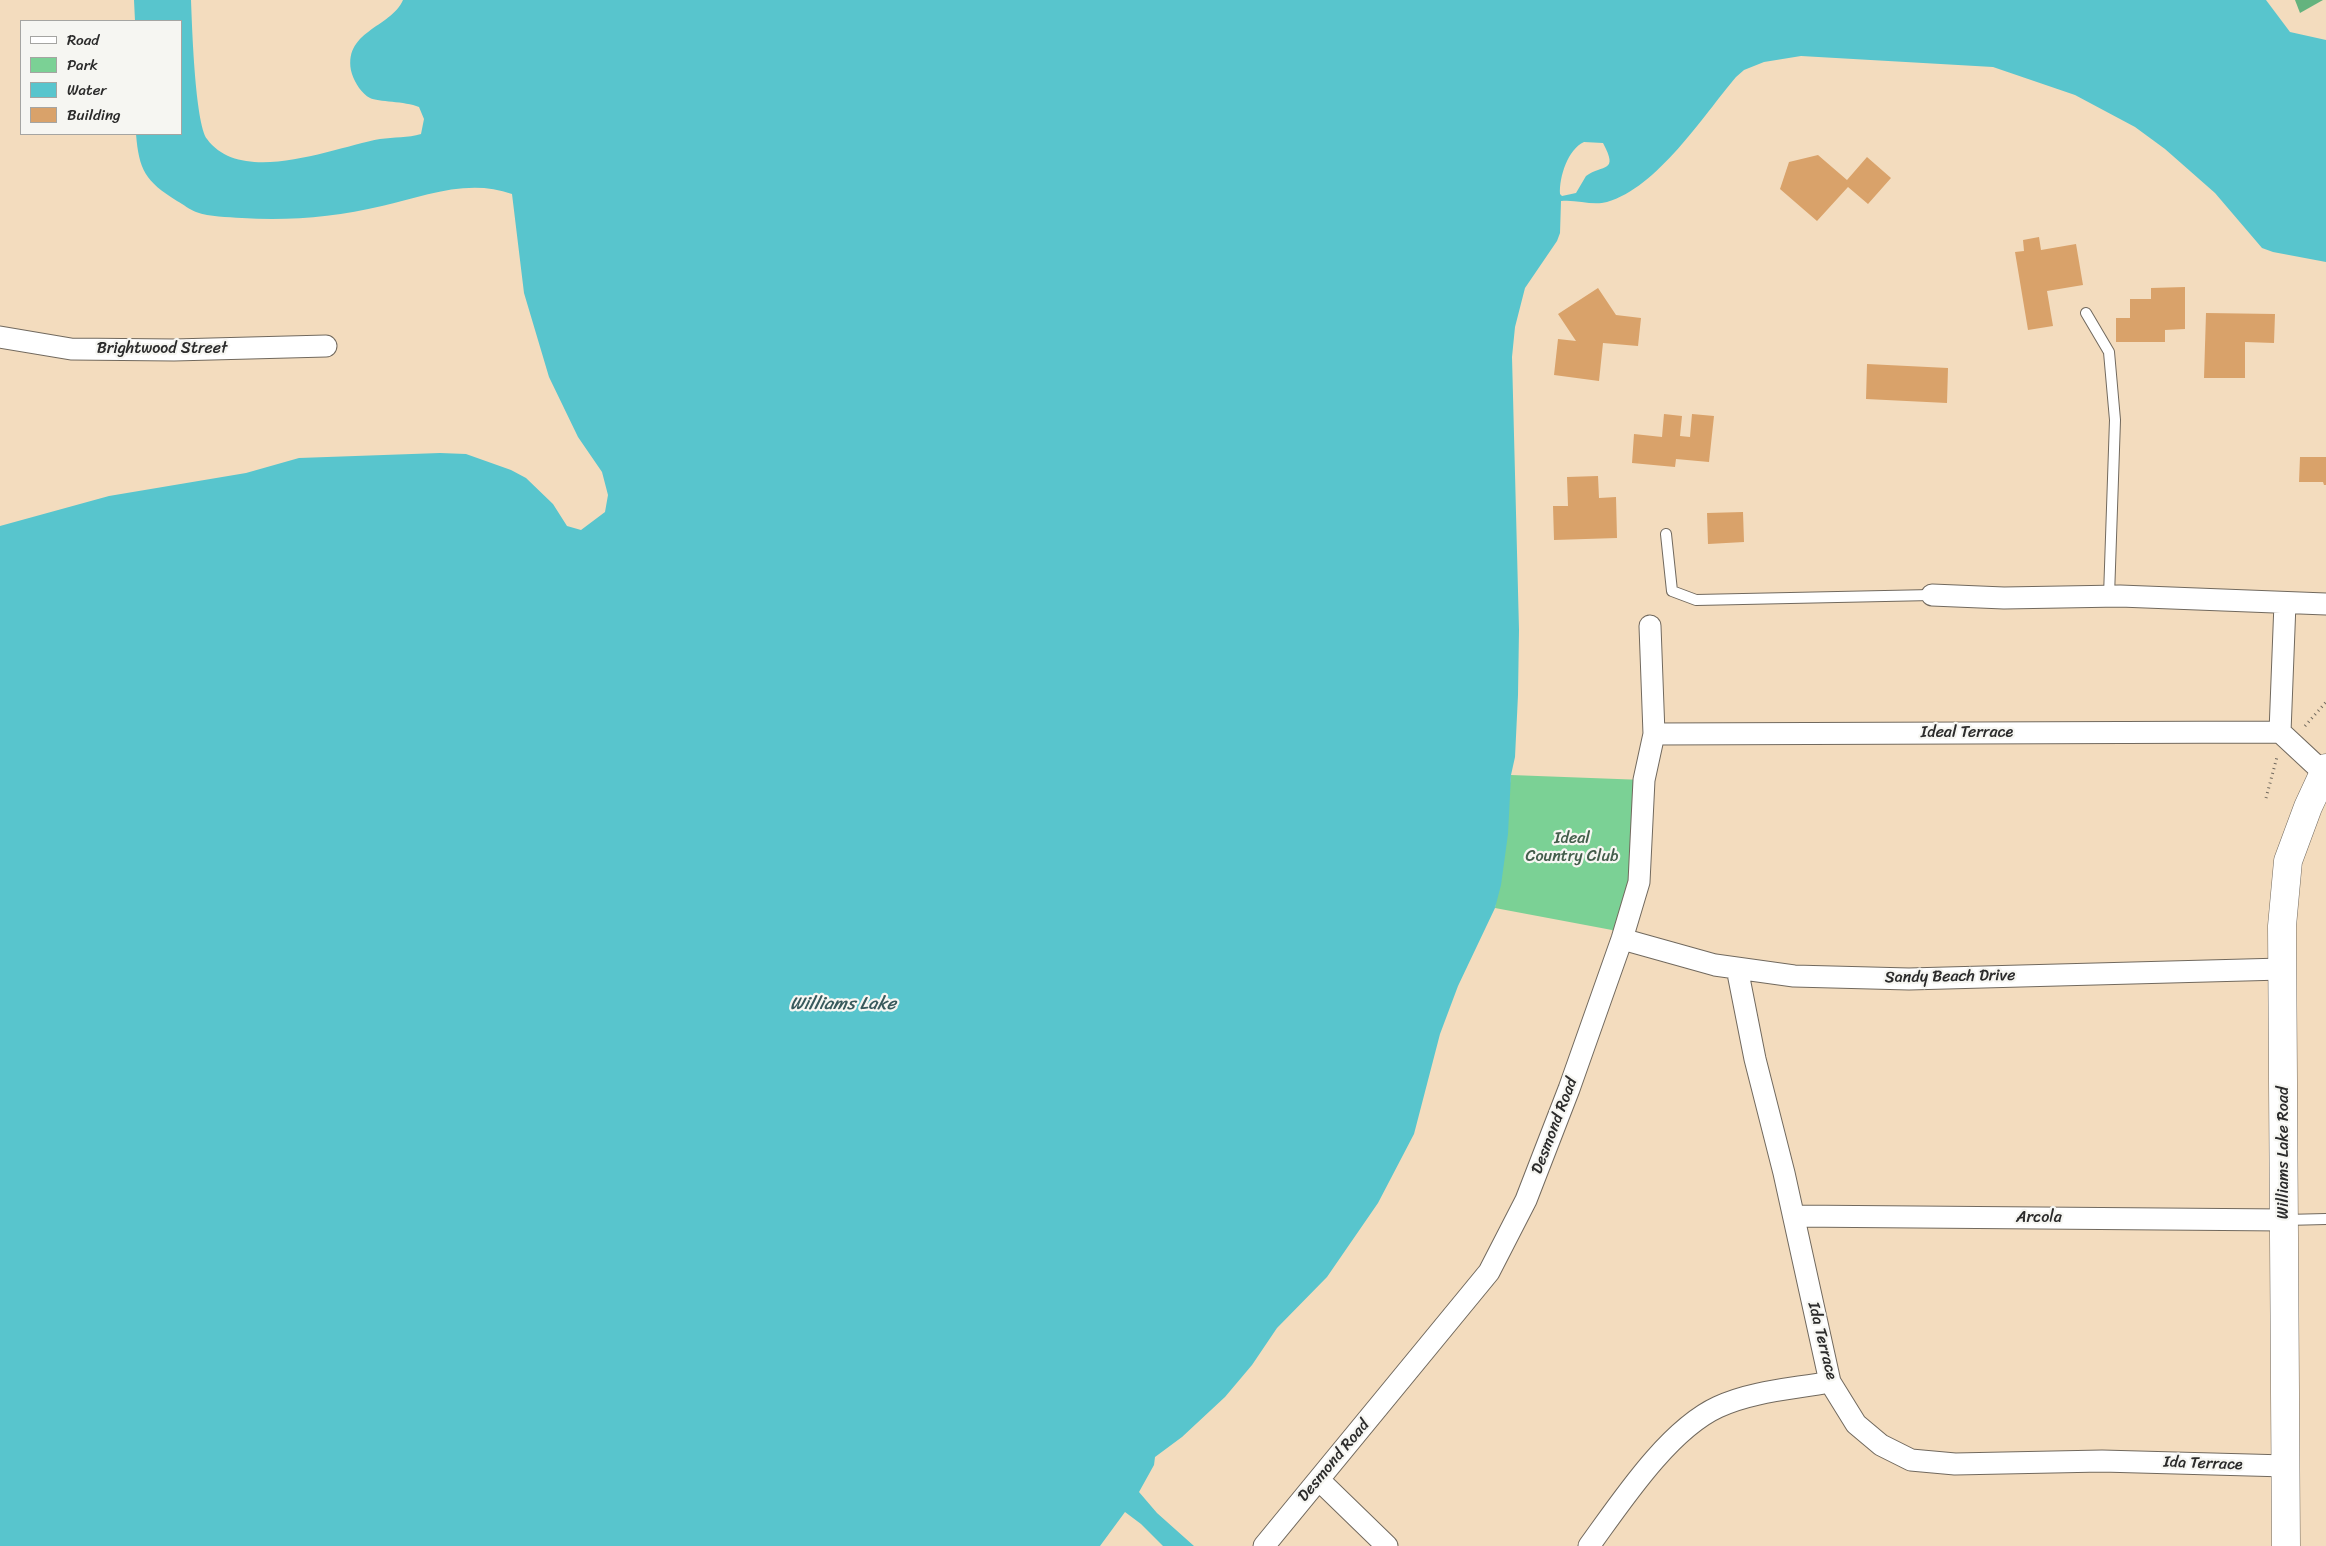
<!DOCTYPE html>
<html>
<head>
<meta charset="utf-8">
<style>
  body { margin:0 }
  #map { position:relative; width:2326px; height:1546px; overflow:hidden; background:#f3dcbe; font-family:Sriracha,sans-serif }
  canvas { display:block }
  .legend { position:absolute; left:20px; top:20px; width:162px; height:115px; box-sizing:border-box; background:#f6f6f2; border:1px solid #a5a5a2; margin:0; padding:6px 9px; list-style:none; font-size:15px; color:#2b2b2b }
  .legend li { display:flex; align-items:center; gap:10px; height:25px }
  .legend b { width:25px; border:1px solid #a5a5a2 }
</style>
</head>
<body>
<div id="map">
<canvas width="2326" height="1546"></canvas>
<ul class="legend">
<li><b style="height:6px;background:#fff"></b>Road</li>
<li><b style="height:14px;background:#7bd195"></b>Park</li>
<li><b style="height:14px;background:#58c5cd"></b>Water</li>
<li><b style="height:14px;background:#d9a26a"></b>Building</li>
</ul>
</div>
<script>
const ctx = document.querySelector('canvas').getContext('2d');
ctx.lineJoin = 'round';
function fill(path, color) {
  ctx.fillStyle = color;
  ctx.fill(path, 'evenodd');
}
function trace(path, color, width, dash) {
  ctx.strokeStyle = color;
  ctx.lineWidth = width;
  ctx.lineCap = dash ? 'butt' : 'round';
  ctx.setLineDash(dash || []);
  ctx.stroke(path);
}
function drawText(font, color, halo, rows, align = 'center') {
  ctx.font = font + ' Sriracha,sans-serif';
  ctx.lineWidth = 4.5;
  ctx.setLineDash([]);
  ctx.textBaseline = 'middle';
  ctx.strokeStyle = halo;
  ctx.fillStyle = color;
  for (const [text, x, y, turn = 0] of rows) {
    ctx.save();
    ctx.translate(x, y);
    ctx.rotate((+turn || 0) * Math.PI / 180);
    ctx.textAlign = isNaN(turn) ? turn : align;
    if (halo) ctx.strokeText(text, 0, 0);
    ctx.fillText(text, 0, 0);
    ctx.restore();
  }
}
const green = new Path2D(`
  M1511,775L1644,780L1622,939L1612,930L1495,908Z`);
const forest = new Path2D(`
  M2295,0H2323L2300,13Z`);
const water = new Path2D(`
  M134,0H191C192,25 195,122 207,139C242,187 335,147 380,139C394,137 408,138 421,134L424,119L419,107C405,101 378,102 370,98C362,94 355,83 352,74C341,31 391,28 403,0H2266L2290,32L2326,40V262L2273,252L2262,248L2215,193L2165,149L2135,127L2075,95L1993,67L1801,56L1764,62L1744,70L1736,77C1703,116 1657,188 1607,202C1592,206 1576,199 1561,201L1560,233L1557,241L1525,288L1515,327L1512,357L1519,630L1518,695L1515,757L1511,775L1508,834L1501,885L1495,908L1458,986L1440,1034L1414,1134L1378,1203L1327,1277L1277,1328L1252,1365L1225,1397L1182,1437L1155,1457L1154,1465L1139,1492L1157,1513L1194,1546H1163L1141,1524L1125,1512L1100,1546H0V526L109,496L246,473L299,458L440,453L466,454L511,470L526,478L553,504L567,526L581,530L605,512L608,495L602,472L578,437L549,377L524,293L512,194C469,178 424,196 382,206C335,217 289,221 242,218C227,217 210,217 196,212C190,210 183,204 177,201C145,181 139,170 136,134H181V21H135ZM1584,142L1603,143C1619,173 1603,164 1586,176L1576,193L1562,196L1560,194C1559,177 1568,149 1584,142Z`);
const building = new Path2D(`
  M1818,155L1847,180L1867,157L1891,178L1868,204L1848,187L1817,221L1780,189L1789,162Z
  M2039,237L2041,250L2076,244L2083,285L2047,291L2053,326L2028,330L2015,252L2024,251L2023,240Z
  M2185,287V329L2165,330V342H2116V318H2130V299H2151V288Z
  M1598,288L1616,315L1641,318L1638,346L1603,343L1599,381L1554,375L1558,339L1576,341L1558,314Z
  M2206,313L2275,314L2274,343L2245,342V378H2204Z
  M1867,364L1948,368L1947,403L1866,399Z
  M1664,414L1682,416L1680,436L1690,437L1692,414L1714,416L1709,462L1676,459L1675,467L1632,463L1634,434L1662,437Z
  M2300,457H2326V485H2324L2323,482H2299Z
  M1598,476L1599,498L1616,497L1617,538L1554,540L1553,506H1568L1567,477Z
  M1743,512L1744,542L1708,544L1707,513Z`);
const path = new Path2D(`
  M2305,726L2326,702
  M2266,798L2277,757`);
const lane = new Path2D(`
  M2086,313L2109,352L2115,420L2109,596
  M1666,534L1672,591L1696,600L1932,595
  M2285,1220L2326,1219`);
const street = new Path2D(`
  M0,337L71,349L174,350L326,346
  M1932,595L2004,598L2120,596L2326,604
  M2285,603L2280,732L2323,772
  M1654,734L2280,732
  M1622,939L1715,965L1794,976L1909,979L2282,969
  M1737,968L1755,1059L1784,1173L1830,1382L1856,1424L1881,1445L1911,1460L1955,1464L2102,1461L2286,1466
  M1794,1216L2284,1220
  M1319,1480L1387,1546
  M1264,1546L1489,1272L1526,1200L1569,1089L1622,939L1639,882L1644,780L1654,734L1650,626
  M1589,1546C1621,1502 1668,1430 1718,1407C1752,1391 1793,1389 1830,1382`);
const secondary = new Path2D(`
  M2286,1546L2282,926L2288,861L2308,807L2326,768`);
const streetNames = [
  ["Brightwood Street",162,349],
  ["Ideal Terrace",1967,733],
  ["Sandy Beach Drive",1950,977,-1],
  ["Desmond Road",1555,1126,-69],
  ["Williams Lake Road",2284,1153,-90],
  ["Arcola",2039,1218],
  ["Ida Terrace",1822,1341,76],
  ["Desmond Road",1334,1461,-50],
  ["Ida Terrace",2203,1464,2]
];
const parkNames = [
  ["Ideal",1572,839],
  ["Country Club",1572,857]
];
const waterNames = [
  ["Williams Lake",843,1004]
];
fill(green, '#7bd195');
fill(forest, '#64b37e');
fill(water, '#58c5cd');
fill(building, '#d9a26a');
trace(lane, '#71695e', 12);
trace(street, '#71695e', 23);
trace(secondary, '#71695e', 29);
trace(path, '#71695e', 3, [1, 4]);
trace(lane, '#fff', 10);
trace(street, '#fff', 21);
trace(secondary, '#fff', 28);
drawText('16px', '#2b2b2b', '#f6f6f2', streetNames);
drawText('16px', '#435d4b', '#f6f6f2', parkNames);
drawText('italic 18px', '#38595c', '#f6f6f2', waterNames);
</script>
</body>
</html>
